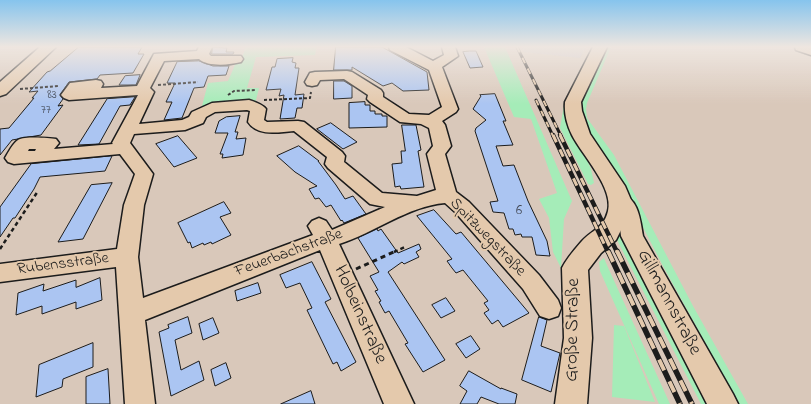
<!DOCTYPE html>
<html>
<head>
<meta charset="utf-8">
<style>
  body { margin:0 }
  canvas { display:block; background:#d9c8ba }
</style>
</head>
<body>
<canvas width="811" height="404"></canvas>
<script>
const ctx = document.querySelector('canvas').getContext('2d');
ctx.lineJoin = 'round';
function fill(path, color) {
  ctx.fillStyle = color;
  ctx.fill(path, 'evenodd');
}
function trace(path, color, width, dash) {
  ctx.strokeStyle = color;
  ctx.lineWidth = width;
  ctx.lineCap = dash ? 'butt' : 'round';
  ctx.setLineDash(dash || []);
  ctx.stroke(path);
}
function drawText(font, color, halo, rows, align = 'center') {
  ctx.font = font + ' "Indie Flower",sans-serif';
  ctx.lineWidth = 4;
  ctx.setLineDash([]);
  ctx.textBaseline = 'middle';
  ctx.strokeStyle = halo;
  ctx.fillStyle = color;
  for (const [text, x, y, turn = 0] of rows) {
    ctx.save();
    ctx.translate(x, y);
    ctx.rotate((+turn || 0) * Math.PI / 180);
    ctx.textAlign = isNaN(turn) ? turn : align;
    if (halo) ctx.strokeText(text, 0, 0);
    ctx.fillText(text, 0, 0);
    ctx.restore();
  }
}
const built = new Path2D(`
  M522,47H586L580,58L524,52Z`);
const green = new Path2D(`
  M246,47H317L315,55L256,57L247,88H259L255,104L202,106L208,83L228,81L238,58L242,57Z
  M484,47H505L572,201L564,219L561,268L553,252L549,218L539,199L557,193L531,119L514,117Z
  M607,47H611L587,103L586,109L587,118L614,155L693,306L748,404H739L664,268L632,206L586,129L581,110L582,103L592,79Z
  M584,63L586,64L573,90L577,136L591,169L594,183L591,185L588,184L560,128L564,105Z
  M627,234L716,404H701L617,240L619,236Z
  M604,258L606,263L670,404H659L600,271L599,262Z
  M614,325L624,326L655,402L612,397Z`);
const building = new Path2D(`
  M79,47H142L138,54H144L133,73L100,75L97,79L69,82L60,95L63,99L58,106L63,105L41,135L12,140L0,155V129L9,128L34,98H32L38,91L29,92L47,72L50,71Z
  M213,47L227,48L226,52H234L233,54H212Z
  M336,47H382L427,72L429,90L403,91L392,83L383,86L352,67V70H334Z
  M470,51H476L483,67L470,68L463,52Z
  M293,58L292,62L296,63L295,68H299L295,95L304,94L302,108H297L295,118L280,119L284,95L279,96L281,89L266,90L272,67H275L277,59Z
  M199,61L213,66H229L226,75L208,76L204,87L194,88L182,118L164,120L172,102H166L175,83H167L177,62Z
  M140,75L136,85H119L125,76Z
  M334,81H344L352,86V98L334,99Z
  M495,94L506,121H503L513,145L496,146L503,166L514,165L528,201L547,241L550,256L536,255L532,237H522L521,234L515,235L513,229H509L504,213L493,212L490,202L498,201L475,131L476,128L486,120L473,109L481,96L480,95Z
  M135,97L130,105L120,106L99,144L78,145L107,99Z
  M365,102V105H370V111H375V114H382V116H387V127L349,128V103Z
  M240,116L235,132H238L236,139L246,138L243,155L222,158L223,154H220L228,133H215L219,121L226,117Z
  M331,123L357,142L343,149L317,129Z
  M402,125H416L421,150L418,151L424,187L401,189L400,186L395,187L392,164L402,163L401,151H405Z
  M178,136L197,158L174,167L156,144Z
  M299,146L319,161H318L336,185L345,199L353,196L366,214L344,223L342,220L341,221L331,205L326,207L319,198L315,199L309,189L317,186L295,172L277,156Z
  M112,156L105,171L40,177L34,189L15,218H13L0,237V207L31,164Z
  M112,183L83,239L58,242L91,185Z
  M224,202L231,213L220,217L231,235L212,244L211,242L204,245L203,243L192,248L190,242L188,243L178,223Z
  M434,210L456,234L461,232L529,313L503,327L498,320L492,324L484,313L489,310L484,303L488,301L463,270L456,273L452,268L447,261L452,259L417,216Z
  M377,229L378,231L381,229L398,253L419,244L421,249L416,252L419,257L404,264L402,262L388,272L445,360L423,372L405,344L408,343L389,311L385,313L379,302L381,301L375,291L378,290L370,276L379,272L358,238Z
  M312,262L331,299L325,302L356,362L341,371L337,362L333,364L307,310L312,308L300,283L286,288L280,275Z
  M100,278L102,300L76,309V302L42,314V306L16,315L18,293L44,284L43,291L76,280V287Z
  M258,283L261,293L237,301L235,291Z
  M446,298L455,311L441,318L432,305Z
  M188,317L192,333L175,340L181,370L199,361L204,380L171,396L159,332L169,328L168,325Z
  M539,317L547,320L541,346L560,353L551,392L522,380Z
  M213,318L219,333L203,340L199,324Z
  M471,336L480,349L466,358L456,344Z
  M93,343V367L63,379L62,387L36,397L39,365Z
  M226,363L231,378L215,386L211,370Z
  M108,369L110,404H86V377Z
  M469,371L501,389V388L517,394L515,404H499L481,397L477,404H460L467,391L460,386Z
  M311,391L315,404H281Z`);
const pathFar2 = new Path2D(`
  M158,85L198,82
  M20,89L59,86
  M228,95L234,91L256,90
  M264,100L310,98L311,92`);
const pathFar1 = new Path2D(`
  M0,249L38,191
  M394,252L405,247`);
const path = new Path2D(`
  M356,269L396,251`);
const minor = new Path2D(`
  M199,47H212L209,54L211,56H241L243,59L241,62C229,65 208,67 199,59L164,61L150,88L154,92L139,124L182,120L189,117L192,112L212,103L249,100C255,102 262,104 266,109L264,120L267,122L298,121L304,122L342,152L345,156L344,162L382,193L417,196L436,190L427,154L433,146L429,128L421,124L400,122L370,102L367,99L368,95L344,79L320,80L317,85L312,86L307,85L305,82L310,73L315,72L347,71L352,72L381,90L383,93V97L409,114L429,115L442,107L429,70L390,50L389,47H406L433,61L444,55L442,47H455L458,56L442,67L458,109L456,112L442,121L445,125L451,146L445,154L456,192L469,202L539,275L558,300L561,308L558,316L549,319L540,316L523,289L455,212L445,203C408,206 374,233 339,244L414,404H384L320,250L145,320L155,404H125L116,267L0,282V264L117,249L124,205L135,174L120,154L14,164L8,162L5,158C8,153 13,143 18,140C25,136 49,138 56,139L59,143L54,149L113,144L112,143L138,95L69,100L64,98L61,95L70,83L96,80L101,81L103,84L101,88L137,86L154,54L197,51ZM247,110L250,111L248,122C258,137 279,132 294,131L327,157L325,164L328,168L370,204L385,207L332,230L326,221L319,218L312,221L308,226L313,235L143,298L138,257L144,205L153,174L130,143L134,134L185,130L203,123L206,117L215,112ZM29,149H36L35,151H28Z
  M795,47H811V55L796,50Z
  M620,193C639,199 640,219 643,236L733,394L738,404H707L621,236L618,211L610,200L613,195Z`);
const major = new Path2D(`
  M40,47H56L6,94L0,96V82Z
  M593,47H607L581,102L582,111L590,134L625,186L631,200L630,212L616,240L601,253L588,270L592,338L587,404H555L564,338L562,268C567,258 575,249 582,241C592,230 604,228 608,211C614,188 582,155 572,135C567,125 564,113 565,102Z`);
const railFar2 = new Path2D(`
  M517,47L561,136
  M536,100L553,136`);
const railFar1 = new Path2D(`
  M553,135L608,252
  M560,135L617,252`);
const rail = new Path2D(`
  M608,251L680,404
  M617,251L692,404`);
const farNumbernames = [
  ["83",52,96],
  ["77",46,111]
];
const numberNames = [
  ["6",519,212]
];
const streetNames = [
  ["Spitzwegstraße",487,238,46],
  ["Feuerbachstraße",289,254,-20],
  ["Rubensstraße",63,265,-7]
];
const nearStreetnames = [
  ["Gillmannstraße",668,303,62],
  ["Holbeinstraße",359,315,66],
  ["Große Straße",574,330,-89]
];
fill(built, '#cbc7cb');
fill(green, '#a5ecb8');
fill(building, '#abc5f2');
trace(building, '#1c1c1c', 1);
trace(minor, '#1c1c1c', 3);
trace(major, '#1c1c1c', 3);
trace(pathFar2, '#1c1c1c', 2, [3, 2]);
trace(pathFar1, '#1c1c1c', 2.5, [4, 3]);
trace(path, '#1c1c1c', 3, [5, 4]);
fill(minor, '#e4c9ac');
fill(major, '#e4c9ac');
trace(railFar2, '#1c1c1c', 3);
trace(railFar1, '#1c1c1c', 4.5);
trace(rail, '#1c1c1c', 5.5);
trace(railFar2, '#e4c9ac', 2, [6]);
trace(railFar1, '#e4c9ac', 3, [8]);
trace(rail, '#e4c9ac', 4, [12]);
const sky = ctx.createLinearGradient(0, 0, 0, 104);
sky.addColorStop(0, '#86c4ed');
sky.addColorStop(0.45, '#eee6e0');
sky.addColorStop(1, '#eee6e000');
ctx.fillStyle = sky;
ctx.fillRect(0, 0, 811, 104);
drawText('12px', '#404652', null, farNumbernames);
drawText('14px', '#404652', null, numberNames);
drawText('16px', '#1c1c1c', '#e4c9ac', streetNames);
drawText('19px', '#1c1c1c', '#e4c9ac', nearStreetnames);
</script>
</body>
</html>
